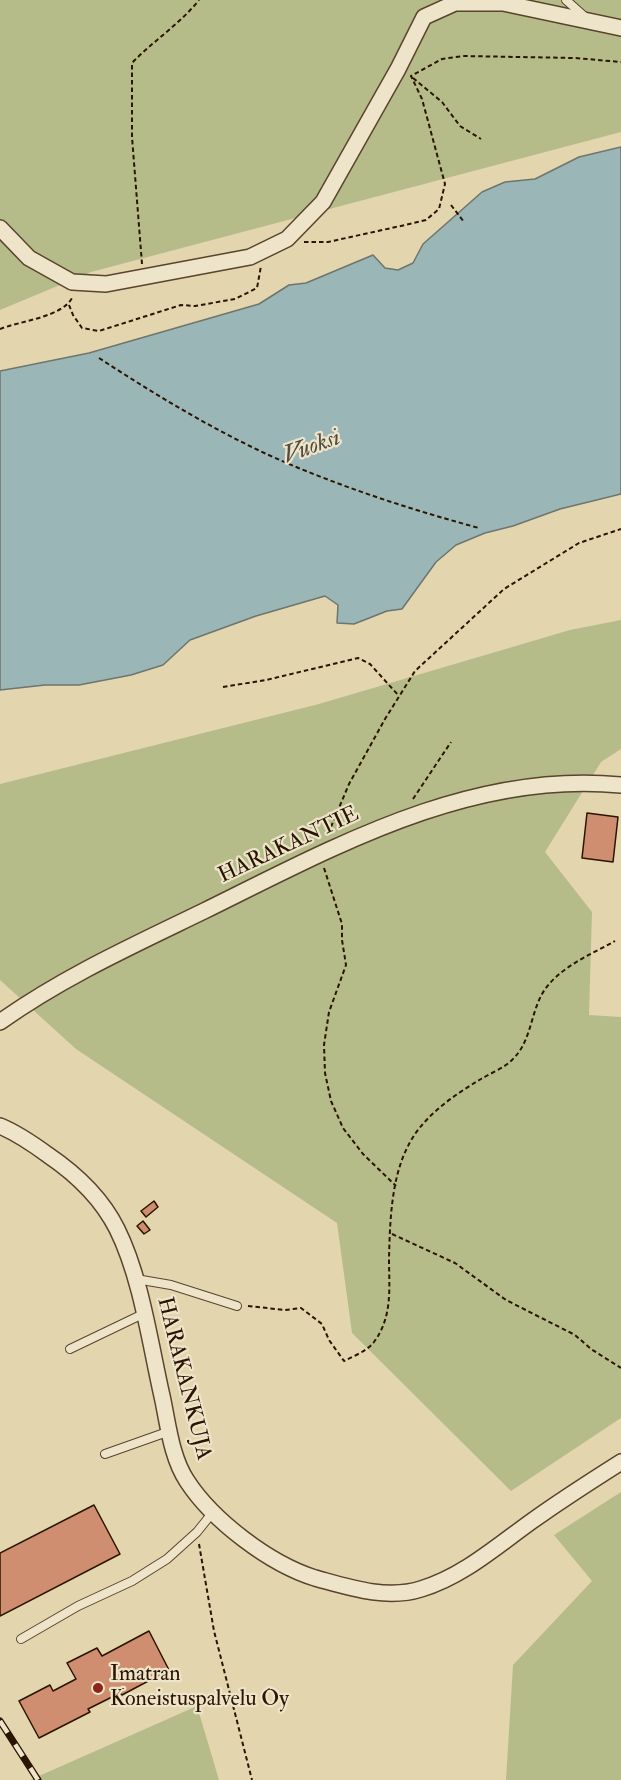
<!DOCTYPE html>
<html>
<head>
<meta charset="utf-8">
<style>
  body { margin:0 }
  canvas { display:block; background:#e3d5ae }
</style>
</head>
<body>
<canvas width="621" height="1780"></canvas>
<script>
const ctx = document.querySelector('canvas').getContext('2d');
ctx.lineJoin = 'round';
function fill(path, color) {
  ctx.fillStyle = color;
  ctx.fill(path, 'evenodd');
}
function trace(path, color, width, dash) {
  ctx.strokeStyle = color;
  ctx.lineWidth = width;
  ctx.lineCap = dash ? 'butt' : 'round';
  ctx.setLineDash(dash || []);
  ctx.stroke(path);
}
function drawText(font, color, halo, rows, align = 'center') {
  ctx.font = font + ' "IM FELL Double Pica",serif';
  ctx.lineWidth = 4.5;
  ctx.setLineDash([]);
  ctx.textBaseline = 'middle';
  ctx.strokeStyle = halo;
  ctx.fillStyle = color;
  for (const [text, x, y, turn = 0] of rows) {
    ctx.save();
    ctx.translate(x, y);
    ctx.rotate((+turn || 0) * Math.PI / 180);
    ctx.textAlign = isNaN(turn) ? turn : align;
    if (halo) ctx.strokeText(text, 0, 0);
    ctx.fillText(text, 0, 0);
    ctx.restore();
  }
}
const green = new Path2D(`
  M0,0H621V132L91,272L0,310Z
  M621,620V749L601,762L545,852L592,912L589,1015L621,1017V1418L511,1491L352,1333L337,1223L76,1049L0,980V784L319,704L570,630Z
  M621,1492V1780H506L513,1665L592,1581L554,1535Z
  M197,1706L219,1780H30Z`);
const water = new Path2D(`
  M621,147V494L560,509L513,526L485,533L456,545L436,562L402,609L387,611L354,624L337,623L338,605L325,596L256,616L190,640L163,665L131,675L79,685H45L0,690V371L89,353L259,304L289,285L306,283L373,255L385,268L398,270L413,263L423,244L482,192L505,182L535,179L579,157Z`);
const building = new Path2D(`
  M587,813L618,817L613,862L582,858Z
  M154,1201L158,1207L146,1217L141,1211Z
  M143,1221L150,1230L144,1234L137,1226Z
  M94,1505L120,1554L0,1616V1553Z
  M149,1631L169,1670L122,1695L120,1693L88,1709L90,1712L39,1738L19,1701L50,1685L53,1691L76,1679L67,1663L97,1648L102,1656Z`);
const path = new Path2D(`
  M413,78L442,102L460,126L481,139
  M451,205L464,222
  M304,242H328L405,225L426,220L439,209L445,184L422,99L411,76L442,59L463,56L575,58L621,62
  M142,264L132,137V63C153,41 180,24 199,0
  M69,305L73,315L82,328L99,331L181,305L195,306L235,299L257,288L261,266
  M0,329C20,321 62,317 72,298
  M99,358C165,401 233,442 306,471C363,494 420,512 479,528
  M223,687L266,680L358,658L370,664L399,696
  M413,799L451,742
  M328,834L349,784L385,719L415,671L504,589L579,543L621,529
  M324,868L342,924V940L346,965L329,1012L324,1045L325,1073L331,1101L343,1128L363,1154L396,1186
  M392,1234L455,1263L506,1300L575,1335L591,1349L621,1368
  M248,1306L285,1310L301,1308L322,1324L329,1340L344,1361C354,1356 367,1351 374,1342C393,1316 389,1288 389,1258C390,1222 391,1179 408,1146C422,1117 454,1095 481,1079C491,1073 504,1068 512,1060C531,1042 530,1016 542,994C557,968 590,955 615,941
  M199,1544L214,1631L252,1780`);
const lane = new Path2D(`
  M566,0L585,17
  M136,1279L171,1285L237,1306
  M70,1349L143,1314
  M105,1454L170,1431
  M21,1639L78,1606L132,1581L167,1559L197,1532L213,1512`);
const street = new Path2D(`
  M0,228L29,258L72,282L106,284L250,257L287,239L323,202L398,69L424,17L455,3H503L621,28
  M0,1022C63,977 134,945 204,911C334,847 471,770 621,785
  M0,1126C17,1133 33,1144 48,1155C76,1174 102,1199 117,1229C141,1277 150,1343 162,1396C168,1423 171,1457 187,1481C213,1521 270,1564 315,1578C348,1587 386,1600 421,1589C462,1577 497,1546 532,1521C561,1500 591,1481 621,1462`);
const rail = new Path2D(`
  M0,1721L38,1780`);
const markers = [
  [98,1688,6,"#8f2418"]
];
const streetNames = [
  ["HARAKANTIE",289,846,-25],
  ["HARAKANKUJA",183,1379,76]
];
const poiNames = [
  ["Imatran",110,1675],
  ["Koneistuspalvelu Oy",110,1700]
];
const waterNames = [
  ["Vuoksi",312,448,-20]
];
fill(green, '#b6bc89');
fill(water, '#9ab6b6');
trace(water, '#6e756d', 1.5);
fill(building, '#ce8e6f');
trace(building, '#2b1400', 1.5);
trace(lane, '#59442c', 10);
trace(street, '#59442c', 18);
trace(path, '#2b1400', 2, [4.5, 3]);
trace(lane, '#ede4ca', 8);
trace(street, '#ede4ca', 15);
trace(rail, '#2b1400', 7);
trace(rail, '#ede4ca', 4.5, [14]);
for (const [x, y, r, color] of markers) {
  const dot = new Path2D();
  dot.arc(x, y, r, 0, 2 * Math.PI);
  ctx.fillStyle = color;
  ctx.fill(dot);
  trace(dot, '#ede4ca', 2);
}
drawText('22px', '#2b1400', '#ede4ca', streetNames);
drawText('22px', '#2b1400', '#ede4ca', poiNames, 'left');
drawText('italic 24px', '#524d40', '#ede4ca', waterNames);
</script>
</body>
</html>
